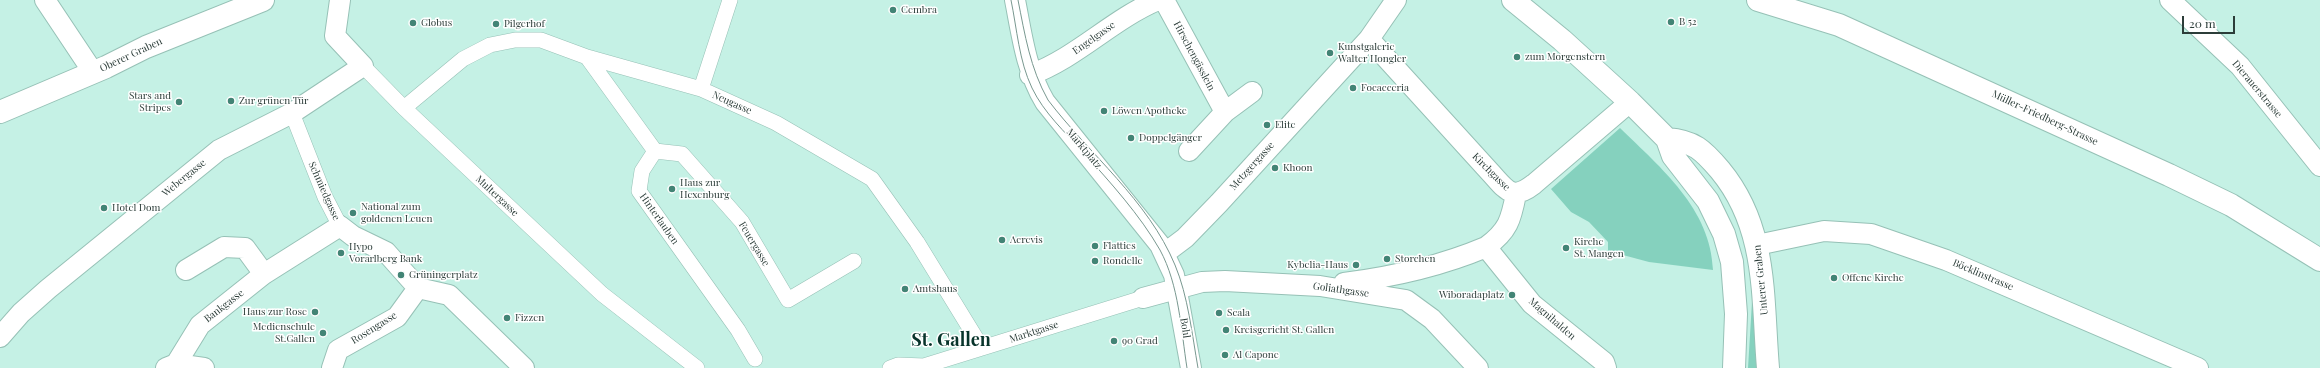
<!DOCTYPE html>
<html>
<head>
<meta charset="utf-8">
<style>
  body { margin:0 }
  #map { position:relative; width:2320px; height:368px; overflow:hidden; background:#c5f1e5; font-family:"Playfair Display",serif }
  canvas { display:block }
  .scale { position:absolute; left:2182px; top:16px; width:53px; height:18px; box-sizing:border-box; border:2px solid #2c3d39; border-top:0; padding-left:5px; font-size:12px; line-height:14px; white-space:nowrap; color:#2c3d39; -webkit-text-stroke:3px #fff; paint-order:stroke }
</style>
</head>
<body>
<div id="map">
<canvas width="2320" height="368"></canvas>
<div class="scale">20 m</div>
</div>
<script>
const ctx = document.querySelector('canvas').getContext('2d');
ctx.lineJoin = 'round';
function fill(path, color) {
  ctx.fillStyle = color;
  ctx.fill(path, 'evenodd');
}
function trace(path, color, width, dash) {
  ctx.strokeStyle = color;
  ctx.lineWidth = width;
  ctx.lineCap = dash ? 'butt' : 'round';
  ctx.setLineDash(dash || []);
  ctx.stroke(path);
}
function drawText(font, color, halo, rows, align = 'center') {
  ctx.font = font + ' "Playfair Display",serif';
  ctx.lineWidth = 3;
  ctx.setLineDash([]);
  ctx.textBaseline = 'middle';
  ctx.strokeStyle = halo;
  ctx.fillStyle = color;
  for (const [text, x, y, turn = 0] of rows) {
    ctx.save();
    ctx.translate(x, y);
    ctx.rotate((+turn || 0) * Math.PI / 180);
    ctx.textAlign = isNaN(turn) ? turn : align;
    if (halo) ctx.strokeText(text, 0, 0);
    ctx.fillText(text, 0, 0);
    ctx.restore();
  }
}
const green = new Path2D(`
  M1620,128C1661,168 1711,209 1713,270L1649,262L1608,251V242L1589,222L1571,212L1551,189Z
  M1752,302H1754L1759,368H1748Z`);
const pedestrian = new Path2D(`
  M587,57L655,151
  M363,66L404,108L602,294L697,368
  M701,89L730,0
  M404,108L463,59L490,45L515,40H541L587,57L701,89L776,123L872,179L917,242L982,348
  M292,113L325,197L340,226
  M655,151L682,154L742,222L788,300L854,261
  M655,151L642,171L639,191L738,330L755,359
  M890,368L898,365L924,366L1143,298`);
const minor = new Path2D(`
  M45,0L93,72
  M1015,0C1022,36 1026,70 1045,102L1160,245L1174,275L1191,368
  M1164,0L1225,112L1252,92
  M2170,0L2240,66L2320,166
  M1369,39L1489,171C1506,189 1511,202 1534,184L1630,102
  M1030,75C1078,57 1111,20 1158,0
  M1189,151L1225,112
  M1757,245L1824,231L1871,234L1946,260L2198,368
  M1486,247C1508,231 1511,220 1516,194
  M1165,253L1185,238L1219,203L1369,39L1396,0
  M186,270L224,247L245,248L264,274
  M1344,283C1392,277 1441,266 1486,247L1532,304L1604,362L1606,368
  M1143,298L1202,282L1225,281L1320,286L1406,300L1432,319L1478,368
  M0,337L21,313L48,289L219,150L292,113L363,66L335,36L340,0
  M176,364L200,325L264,274L340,226L353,236L386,252L418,288L449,295L524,368
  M166,368L176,364L204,368
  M332,368L338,350L397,317L418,288`);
const tertiary = new Path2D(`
  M1758,0L1839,25L2169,175L2231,205L2320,260
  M0,112L106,67L146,47L263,0`);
const primary = new Path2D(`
  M1513,0L1562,40L1630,102L1667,139L1673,156L1708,201L1724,234L1732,262L1736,314L1734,368
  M1667,139C1694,141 1703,150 1720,170C1768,228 1762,297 1768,368`);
const tram = new Path2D(`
  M1011,0C1017,29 1019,61 1032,88C1044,113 1065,132 1083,152C1110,182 1140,215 1160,250C1179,285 1181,330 1187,368
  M1018,0C1025,35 1030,68 1048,100C1089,154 1148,200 1175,265C1188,296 1192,334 1198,368`);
const markers = [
  [893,10,4,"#428475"],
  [1671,22,4,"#428475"],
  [413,23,4,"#428475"],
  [496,24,4,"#428475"],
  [1330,53,4,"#428475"],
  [1517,57,4,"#428475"],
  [1353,88,4,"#428475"],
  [231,101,4,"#428475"],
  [179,102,4,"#428475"],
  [1104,111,4,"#428475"],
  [1267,125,4,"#428475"],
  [1131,138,4,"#428475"],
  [1275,168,4,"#428475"],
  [672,189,4,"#428475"],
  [104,208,4,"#428475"],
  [353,213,4,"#428475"],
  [1002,240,4,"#428475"],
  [1095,246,4,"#428475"],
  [1566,248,4,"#428475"],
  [341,253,4,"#428475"],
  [1387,259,4,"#428475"],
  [1095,261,4,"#428475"],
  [1356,265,4,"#428475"],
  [401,275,4,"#428475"],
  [1834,278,4,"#428475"],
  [905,289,4,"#428475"],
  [1512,295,4,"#428475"],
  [315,312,4,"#428475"],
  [1219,313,4,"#428475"],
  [507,318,4,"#428475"],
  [1226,330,4,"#428475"],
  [323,333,4,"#428475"],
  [1114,341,4,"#428475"],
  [1225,355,4,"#428475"]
];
const poiNames = [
  ["Cembra",901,10],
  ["B 52",1679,22],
  ["Globus",421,23],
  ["Pilgerhof",504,24],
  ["Kunstgalerie",1338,47],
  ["Walter Hongler",1338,59],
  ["zum Morgenstern",1525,57],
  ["Focacceria",1361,88],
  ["Stars and",171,96,"right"],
  ["Stripes",171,108,"right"],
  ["Zur grünen Tür",239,101],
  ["Löwen Apotheke",1112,111],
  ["Elite",1275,125],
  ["Doppelgänger",1139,138],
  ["Khoon",1283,168],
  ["Haus zur",680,183],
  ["Hexenburg",680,195],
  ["National zum",361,207],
  ["goldenen Leuen",361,219],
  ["Hotel Dom",112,208],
  ["Acrevis",1010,240],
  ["Kirche",1574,242],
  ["St. Mangen",1574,254],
  ["Flatties",1103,246],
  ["Hypo",349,247],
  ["Vorarlberg Bank",349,259],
  ["Storchen",1395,259],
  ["Rondelle",1103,261],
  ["Kybelia-Haus",1348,265,"right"],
  ["Grüningerplatz",409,275],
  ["Offene Kirche",1842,278],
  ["Amtshaus",913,289],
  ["Wiboradaplatz",1504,295,"right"],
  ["Haus zur Rose",307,312,"right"],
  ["Scala",1227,313],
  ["Fizzen",515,318],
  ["Medienschule",315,327,"right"],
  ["St.Gallen",315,339,"right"],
  ["Kreisgericht St. Gallen",1234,330],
  ["90 Grad",1122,341],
  ["Al Capone",1233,355]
];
const streetNames = [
  ["Engelgasse",1094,38,-35],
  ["Oberer Graben",131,55,-25],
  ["Hirschengässlein",1194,56,62],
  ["Dierauerstrasse",2257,89,50],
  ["Neugasse",732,103,24],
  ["Müller-Friedberg-Strasse",2045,118,25],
  ["Marktplatz",1084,149,50],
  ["Metzgergasse",1252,166,-48],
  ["Kirchgasse",1491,172,45],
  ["Webergasse",184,178,-39],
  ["Schmiedgasse",324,191,66],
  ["Multergasse",497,196,43],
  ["Hinterlauben",659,219,55],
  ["Feuergasse",754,244,59],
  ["Böcklinstrasse",1983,275,23],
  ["Unterer Graben",1761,280,-96],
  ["Goliathgasse",1341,290,8],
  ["Bankgasse",224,306,-38],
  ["Magnihalden",1552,319,41],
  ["Rosengasse",374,328,-32],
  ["Bohl",1185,328,81],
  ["Marktgasse",1034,332,-18]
];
const townNames = [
  ["St. Gallen",951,340]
];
fill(green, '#85d1be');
trace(pedestrian, '#96c1b6', 16);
trace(minor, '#96c1b6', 22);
trace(tertiary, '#96c1b6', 24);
trace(primary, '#96c1b6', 24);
trace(pedestrian, '#fff', 15);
trace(minor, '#fff', 20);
trace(tertiary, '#fff', 22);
trace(primary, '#fff', 22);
trace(tram, '#799890', 1);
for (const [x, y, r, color] of markers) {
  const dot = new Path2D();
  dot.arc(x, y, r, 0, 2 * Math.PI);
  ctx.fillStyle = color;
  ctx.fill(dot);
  trace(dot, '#fff', 1.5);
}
drawText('10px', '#2c3d39', '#fff', poiNames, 'left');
drawText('10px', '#2c3d39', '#fff', streetNames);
drawText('bold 18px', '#08342b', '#fff', townNames);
</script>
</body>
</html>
